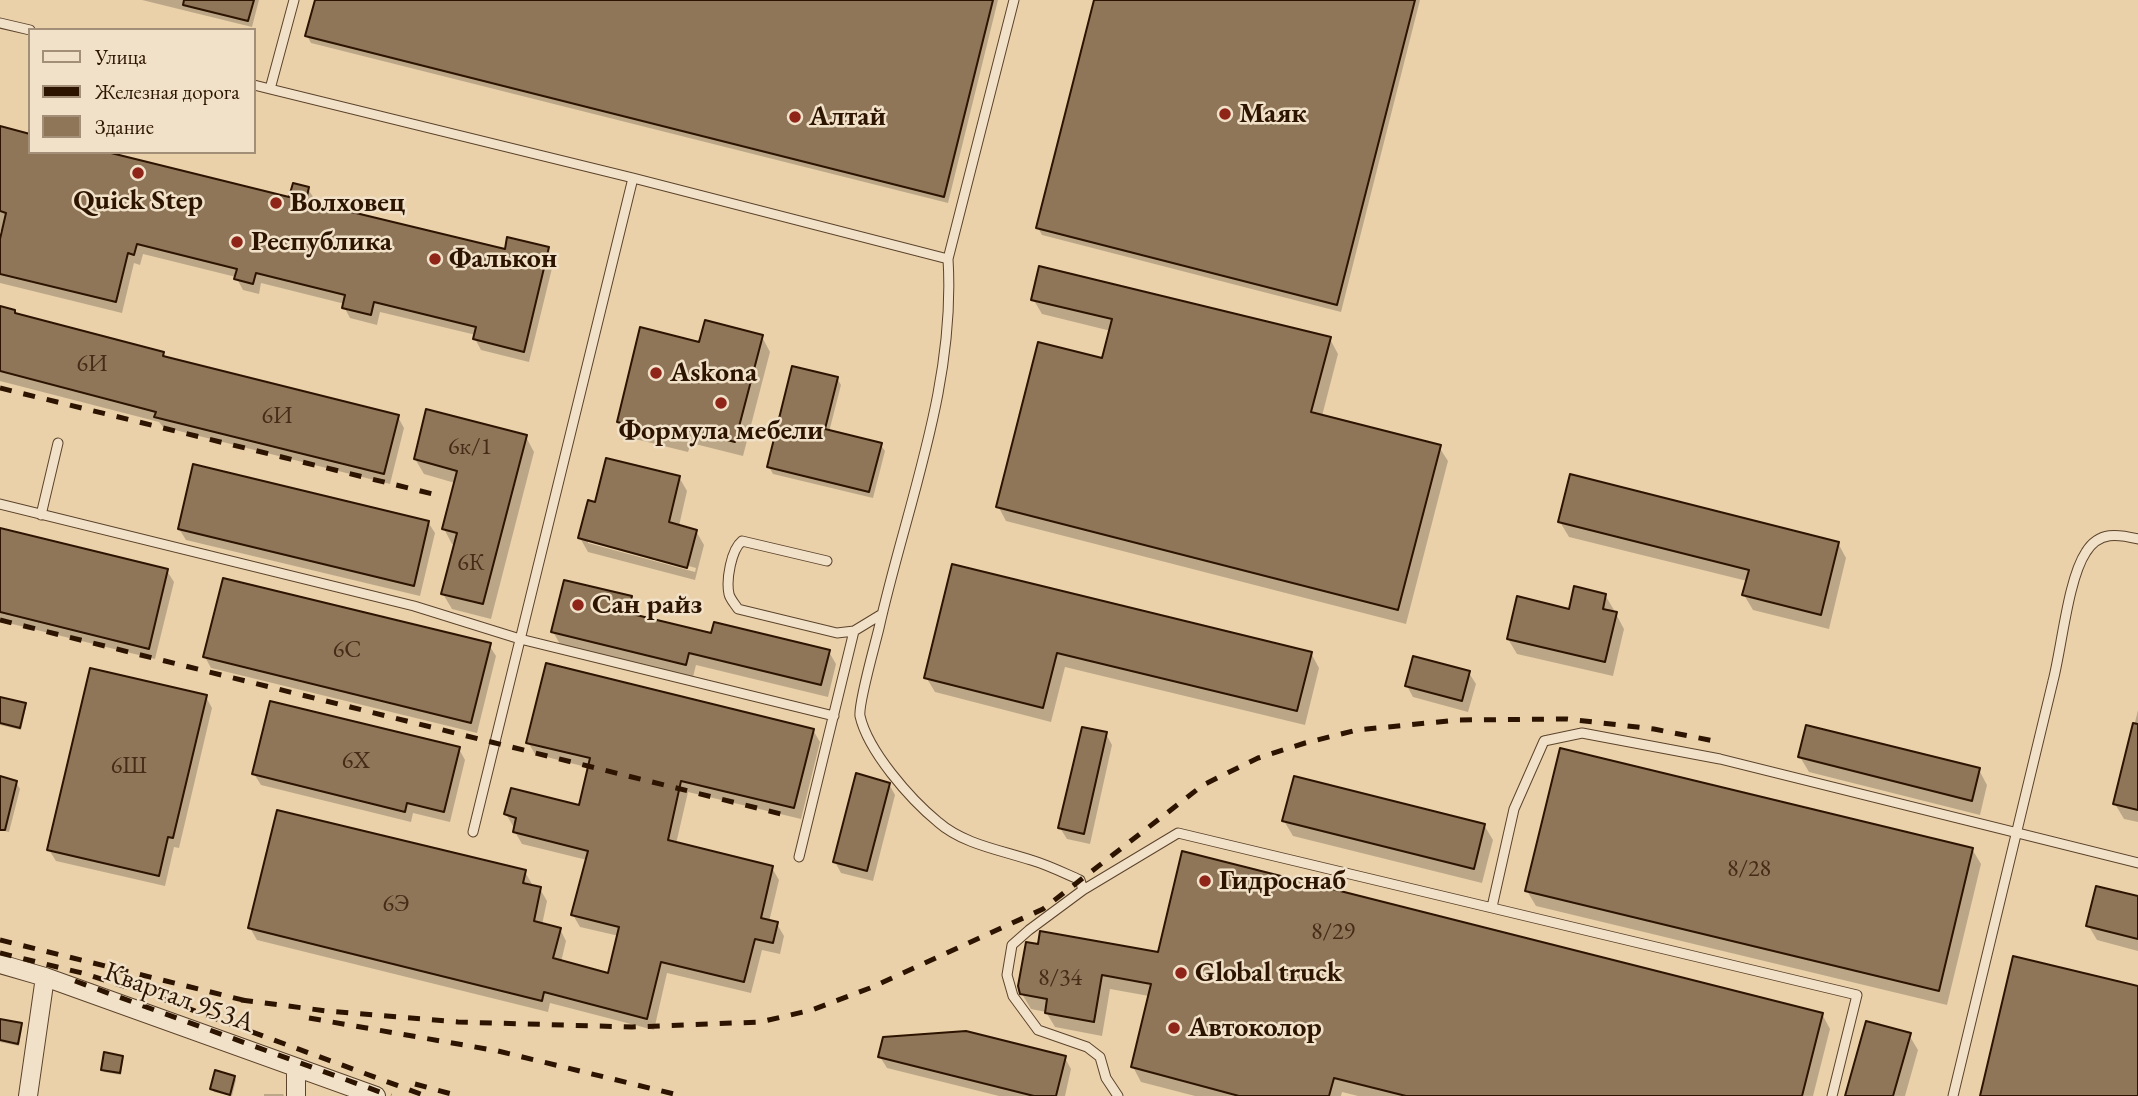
<!DOCTYPE html>
<html>
<head>
<meta charset="utf-8">
<style>
  body { margin:0 }
  #map { position:relative; width:2138px; height:1096px; overflow:hidden; background:#ead1aa; font-family:"EB Garamond",serif }
  canvas { display:block }
  .legend { position:absolute; left:28px; top:28px; width:228px; height:126px; box-sizing:border-box; background:#f1e1c8; border:2px solid #a38f78; margin:0; padding:9px 12px; list-style:none; font-size:21px; color:#2d1401 }
  .legend li { display:flex; align-items:center; gap:14px; height:35px }
  .legend b { width:35px; border:2px solid #a38f78 }
</style>
</head>
<body>
<div id="map">
<canvas width="2138" height="1096"></canvas>
<ul class="legend">
<li><b style="height:9px;background:#f1e1c8"></b>Улица</li>
<li><b style="height:9px;background:#2d1401"></b>Железная дорога</li>
<li><b style="height:19px;background:#8f7659"></b>Здание</li>
</ul>
</div>
<script>
const ctx = document.querySelector('canvas').getContext('2d');
ctx.lineJoin = 'round';
function fill(path, color) {
  ctx.fillStyle = color;
  ctx.fill(path, 'evenodd');
}
function trace(path, color, width, dash) {
  ctx.strokeStyle = color;
  ctx.lineWidth = width;
  ctx.lineCap = dash ? 'butt' : 'round';
  ctx.setLineDash(dash || []);
  ctx.stroke(path);
}
function drawText(font, color, halo, rows, align = 'center') {
  ctx.font = font + ' "EB Garamond",serif';
  ctx.lineWidth = 5;
  ctx.setLineDash([]);
  ctx.textBaseline = 'middle';
  ctx.strokeStyle = halo;
  ctx.fillStyle = color;
  for (const [text, x, y, turn = 0] of rows) {
    ctx.save();
    ctx.translate(x, y);
    ctx.rotate((+turn || 0) * Math.PI / 180);
    ctx.textAlign = isNaN(turn) ? turn : align;
    if (halo) ctx.strokeText(text, 0, 0);
    ctx.fillText(text, 0, 0);
    ctx.restore();
  }
}
const shadow = new Path2D(`
  M142,0H259L252,27Z
  M317,0H998L948,203L311,43L307,36Z
  M1095,0H1420L1341,312L1042,235L1038,228Z
  M0,128L30,152L291,199L308,189L315,200L314,204L506,251L548,249L554,260L529,362L481,350L475,339L476,335L380,312L377,325L350,318L344,307L345,304L261,283L259,294L243,290L236,277L143,254L140,265L134,263L122,313L0,283V246L4,232L0,231Z
  M1033,299L1330,339L1338,354L1322,416L1439,447L1448,461L1406,624L1006,521L998,506L1103,360L1111,331L1042,314Z
  M0,308L14,312L16,315L163,353L166,358L398,417L404,428L390,484L163,427L159,422L0,381Z
  M762,337L770,352L743,456L691,443L688,452L627,437L618,422L701,344Z
  M837,378L841,385L829,432L880,444L885,451L873,498L773,474L769,467Z
  M526,437L534,452L491,619L452,609L443,594L456,545L452,544L444,529L455,483L424,474L415,459Z
  M679,477L687,491L679,526L696,531L704,545L695,580L588,552L580,538L597,505ZM588,539L696,568L695,572L588,543Z
  M428,522L435,533L420,596L186,540L179,529Z
  M1560,522L1838,543L1846,558L1829,629L1753,610L1744,595L1747,581L1569,537Z
  M0,530L167,571L174,582L155,659L0,621Z
  M953,566L1311,653L1319,668L1305,725L1065,667L1051,722L935,692L926,677Z
  M1605,595L1614,610L1613,613L1616,614L1624,629L1613,676L1517,654L1508,639Z
  M631,598L638,611L637,616L712,635L829,652L836,664L828,697L696,665L693,677L560,644L553,632Z
  M489,645L496,656L477,733L211,668L205,657Z
  M1469,673L1476,684L1468,712L1413,697L1407,686Z
  M206,697L212,708L179,848L174,847L165,886L56,861L49,850Z
  M0,698L25,704L26,707L21,730L0,725Z
  M2138,710V822L2124,819L2115,804Z
  M813,730L820,742L801,819L688,792L676,844L772,868L779,880L769,922L777,924L784,936L780,954L762,950L751,993L667,973L654,1030L550,1003L548,1012L257,940L250,928L525,872L532,884L531,887L540,889L547,901L542,925L560,929L566,941L561,962L610,975L619,936L580,927L573,915L587,860L522,844L515,832L516,827L513,826L506,814L581,808L590,768L535,754L528,742Z
  M1106,734L1112,745L1090,844L1067,839L1060,828Z
  M459,749L465,760L450,822L413,813L411,822L261,785L254,774Z
  M1800,757L1979,770L1987,785L1980,815L1809,772Z
  M0,778L16,782L20,789L9,832L0,830Z
  M889,784L895,795L873,881L841,873L835,862Z
  M1284,821L1484,825L1493,840L1482,883L1293,836Z
  M1972,849L1981,864L1947,1005L1536,906L1527,891Z
  M2138,898V951L2097,940L2088,925Z
  M1159,954L1822,1014L1830,1029L1813,1096H1358L1342,1092L1341,1096H1195L1141,1082L1133,1067L1149,996L1110,989L1102,1036L1055,1027L1046,1012L1031,1009L1022,994Z
  M0,1021L20,1025L22,1028L19,1046L0,1042Z
  M1909,1035L1918,1050L1905,1096H1847Z
  M122,1057L123,1060L121,1075L104,1072L102,1069Z
  M880,1057L1065,1058L1071,1069L1065,1096H999L887,1068Z
  M234,1077L236,1080L232,1096L214,1092L212,1089Z
  M264,1094H283L284,1096H264Z`);
const building = new Path2D(`
  M184,0H254L248,21L183,5Z
  M315,0H993L944,197L305,36Z
  M1094,0H1415L1337,305L1036,228Z
  M0,126L30,134V152H107L289,197L293,183L309,187L306,201L505,249L507,237L549,247L524,352L473,339L476,327L374,302L371,315L342,308L345,295L256,273L253,284L234,279L237,269L137,244L134,255L128,253L116,302L0,274V239L6,213L0,211Z
  M1039,266L1331,337L1311,412L1441,445L1398,610L996,507L1038,342L1102,358L1112,319L1031,300Z
  M0,306L15,310V313L164,352L163,356L399,415L384,474L154,417L156,412L0,371Z
  M705,320L763,335L735,442L682,429L680,438L617,422L640,327L699,342Z
  M792,366L838,377L825,429L882,443L869,492L767,467Z
  M426,409L527,435L483,604L441,594L457,533L442,529L457,471L414,459Z
  M606,458L680,476L669,522L697,530L687,568L578,538L588,500L595,502Z
  M193,464L429,521L414,586L178,529Z
  M1570,474L1839,542L1821,615L1742,595L1749,570L1558,522Z
  M0,528L168,569L149,649L0,612Z
  M952,564L1312,652L1297,711L1057,653L1043,708L924,678Z
  M223,578L491,643L471,723L203,657Z
  M564,580L632,596L628,613L711,633L714,622L830,650L821,685L689,653L686,665L551,632Z
  M1574,586L1606,594L1603,609L1617,612L1605,662L1507,639L1517,596L1569,609Z
  M1413,656L1470,671L1462,701L1405,686Z
  M546,663L814,729L794,808L681,781L668,840L773,866L761,918L778,922L773,943L755,939L744,982L661,962L647,1019L544,992L542,1001L248,928L277,810L526,870L523,883L541,887L534,921L561,928L553,958L608,973L619,927L571,915L588,851L513,832L516,818L504,814L511,788L579,805L590,758L526,743Z
  M90,668L207,695L173,838L168,837L159,876L47,850Z
  M0,697L26,703L20,728L0,723Z
  M270,701L460,747L444,812L407,803L405,812L252,774Z
  M2133,723L2138,724V810L2113,804Z
  M1806,725L1980,768L1972,801L1798,757Z
  M1082,727L1107,732L1084,834L1058,828Z
  M1560,748L1973,848L1939,991L1525,891Z
  M856,773L890,783L867,871L833,862Z
  M0,776L17,781L5,830H0Z
  M1294,776L1485,824L1474,869L1282,821Z
  M1182,851L1823,1013L1802,1096H1406L1334,1078L1329,1096H1239L1131,1067L1151,984L1102,975L1094,1022L1045,1013L1047,999L1020,994L1018,986L1026,942L1038,944L1040,931L1158,952Z
  M2096,886L2138,896V939L2086,926Z
  M2013,956L2138,986V1096H1980Z
  M0,1019L22,1023L18,1044L0,1040Z
  M1866,1021L1911,1033L1893,1096H1845Z
  M966,1031L1066,1056L1056,1096H1034L878,1057L883,1037Z
  M104,1052L123,1056L120,1073L101,1070Z
  M215,1070L235,1076L230,1095L210,1089Z`);
const service = new Path2D(`
  M294,0L270,89L633,178L948,259L1014,0
  M0,23L30,30
  M254,85L270,89
  M948,259C956,386 906,507 879,628C875,645 858,704 860,716C868,751 910,799 938,822C963,844 1000,850 1031,860C1048,865 1064,873 1080,880L1083,890
  M0,504L414,606L520,639L834,716
  M41,515L58,443
  M827,561L742,541C731,550 726,580 729,594C730,599 735,604 738,609L837,633L854,631L882,614
  M473,832L633,178
  M799,857L854,631
  M1492,907L1514,809L1544,741L1582,733L1720,759L2138,863
  M1118,1096L1106,1078L1100,1057L1087,1047L1038,1030L1013,996L1007,975L1012,945L1029,930L1083,890L1178,833L1857,995L1832,1096
  M1953,1096C1987,957 2020,819 2053,681C2062,646 2068,579 2086,552C2099,531 2118,534 2138,539`);
const minor = new Path2D(`
  M0,964L45,977L376,1096
  M296,1068V1096
  M28,1096L45,977`);
const rail = new Path2D(`
  M0,388L437,495
  M0,620L789,816
  M0,940L251,1002
  M0,953L82,973L149,994L426,1096
  M75,981L391,1096
  M241,1000L327,1011L458,1022L632,1027L760,1022L812,1010L870,988L1043,909L1203,785L1258,758L1305,743L1357,730L1458,720L1567,719L1654,729L1719,742
  M309,1018L498,1051L682,1096
  M415,1084L459,1096`);
const markers = [
  [1225,114,7,"#8f2418"],
  [795,117,7,"#8f2418"],
  [138,173,7,"#8f2418"],
  [276,203,7,"#8f2418"],
  [237,242,7,"#8f2418"],
  [435,259,7,"#8f2418"],
  [656,373,7,"#8f2418"],
  [721,403,7,"#8f2418"],
  [578,605,7,"#8f2418"],
  [1205,881,7,"#8f2418"],
  [1181,973,7,"#8f2418"],
  [1174,1028,7,"#8f2418"]
];
const numberNames = [
  ["6И",92,364],
  ["6И",277,416],
  ["6к/1",470,447],
  ["6К",471,563],
  ["6С",347,650],
  ["6Х",356,761],
  ["6Ш",129,766],
  ["8/28",1749,869],
  ["6Э",396,904],
  ["8/29",1333,932],
  ["8/34",1060,978]
];
const poiNames = [
  ["Маяк",1239,114],
  ["Алтай",809,117],
  ["Quick Step",138,201,"center"],
  ["Волховец",290,203],
  ["Республика",251,242],
  ["Фалькон",449,259],
  ["Askona",670,373],
  ["Формула мебели",721,431,"center"],
  ["Сан райз",592,605],
  ["Гидроснаб",1219,881],
  ["Global truck",1195,973],
  ["Автоколор",1188,1028]
];
const streetNames = [
  ["Квартал 953А",179,998,20]
];
fill(shadow, '#0003');
fill(building, '#8f7659');
trace(building, '#2d1401', 2);
trace(service, '#5c432b', 11);
trace(minor, '#5c432b', 20);
trace(service, '#f1e1c8', 9);
trace(minor, '#f1e1c8', 18);
trace(rail, '#2d1401', 5, [12, 12]);
for (const [x, y, r, color] of markers) {
  const dot = new Path2D();
  dot.arc(x, y, r, 0, 2 * Math.PI);
  ctx.fillStyle = color;
  ctx.fill(dot);
  trace(dot, '#f1e1c8', 2.5);
}
drawText('24px', '#462c17', null, numberNames);
drawText('bold 28px', '#2d1401', '#f1e1c8', poiNames, 'left');
drawText('28px', '#2d1401', '#f1e1c8', streetNames);
</script>
</body>
</html>
